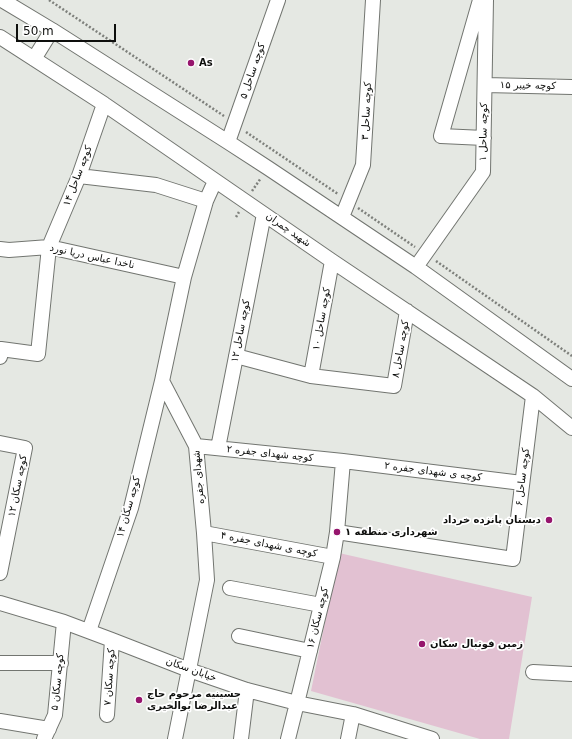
<!DOCTYPE html>
<html>
<head>
<meta charset="utf-8">
<style>
  body { margin:0 }
  #map { position:relative; width:572px; height:739px; overflow:hidden; background:#e5e8e3; font-family:"DejaVu Sans",sans-serif }
  canvas { display:block }
  .scale { position:absolute; left:16px; top:24px; width:100px; height:18px; box-sizing:border-box; border:2px solid #0e0f0d; border-top:0; padding-left:5px; font-size:12px; line-height:14px; white-space:nowrap; color:#0e0f0d; -webkit-text-stroke:3px #fff; paint-order:stroke }
</style>
</head>
<body>
<div id="map">
<canvas width="572" height="739"></canvas>
<div class="scale">50 m</div>
</div>
<script>
const ctx = document.querySelector('canvas').getContext('2d');
ctx.lineJoin = 'round';
function fill(path, color) {
  ctx.fillStyle = color;
  ctx.fill(path, 'evenodd');
}
function trace(path, color, width, dash) {
  ctx.strokeStyle = color;
  ctx.lineWidth = width;
  ctx.lineCap = dash ? 'butt' : 'round';
  ctx.setLineDash(dash || []);
  ctx.stroke(path);
}
function drawText(font, color, halo, rows, align = 'center') {
  ctx.font = font + ' "DejaVu Sans",Cairo,sans-serif';
  ctx.lineWidth = 3.5;
  ctx.setLineDash([]);
  ctx.textBaseline = 'middle';
  ctx.strokeStyle = halo;
  ctx.fillStyle = color;
  for (const [text, x, y, turn = 0] of rows) {
    ctx.save();
    ctx.translate(x, y);
    ctx.rotate((+turn || 0) * Math.PI / 180);
    ctx.textAlign = isNaN(turn) ? turn : align;
    if (halo) ctx.strokeText(text, 0, 0);
    ctx.fillText(text, 0, 0);
    ctx.restore();
  }
}
const green = new Path2D(`
  M339,553L532,597L509,739H480L311,691Z`);
const path = new Path2D(`
  M49,0L224,116
  M246,132L338,194
  M252,191L261,178
  M358,208L415,247
  M236,217L239,212
  M436,261L572,356`);
const minor = new Path2D(`
  M2,0L52,30L228,142L268,168L416,267L572,379
  M480,0L441,136L484,138
  M0,37L104,104L332,261L533,396L572,428
  M34,59L52,30
  M485,85L572,87
  M228,142L278,0
  M79,176L156,185L206,201
  M342,217L363,165L373,0
  M0,249L9,250L49,247L184,277
  M416,267L483,172L486,0
  M236,356L311,376L394,386L407,311
  M0,357L1,349L38,354L49,247L79,176L104,104
  M311,376L332,261
  M0,443L25,448L0,573
  M196,446L343,461L522,483
  M218,448L264,214
  M337,532L513,559L533,396
  M204,533L333,557
  M230,588L321,605
  M0,603L64,622L112,640L189,670L247,690L297,703L353,714L432,739
  M89,631L131,508L162,381
  M239,636L310,651
  M0,663H61
  M533,672L572,674
  M107,715L112,640
  M0,721L49,729
  M44,739L55,715L64,622
  M175,739L207,580L204,533L196,446L162,381L184,277L206,201L215,181
  M241,739L247,690
  M288,739L297,703L333,557L337,532L343,461
  M348,739L353,714`);
const markers = [
  [191,63,4,"#96156d"],
  [549,520,4,"#96156d"],
  [337,532,4,"#96156d"],
  [422,644,4,"#96156d"],
  [139,700,4,"#96156d"]
];
const poiNames = [
  ["As",199,63],
  ["دبستان پانزده خرداد",541,520,"right"],
  ["شهرداری منطقه ١",345,532],
  ["زمین فوتبال سکان",430,644],
  ["حسینیه مرحوم حاج",147,694],
  ["عبدالرضا بوالخیری",147,706]
];
const streetNames = [
  ["کوچه ساحل ۵",253,71,-71],
  ["کوچه خیبر ۱۵",528,86,1],
  ["کوچه ساحل ۳",367,111,-87],
  ["کوچه ساحل ۱",484,132,-89],
  ["کوچه ساحل ۱۴",78,176,-69],
  ["شهید چمران",288,230,35],
  ["ناخدا عباس دریا نورد",92,257,12],
  ["کوچه ساحل ۱۰",322,319,-80],
  ["کوچه ساحل ۱۲",241,331,-79],
  ["کوچه ساحل ۸",401,349,-80],
  ["کوچه شهدای جفره ۲",270,454,6],
  ["کوچه ی شهدای جفره ۲",433,472,7],
  ["شهدای جفره",199,477,-95],
  ["کوچه ساحل ۶",523,477,-83],
  ["کوچه سکان ۱۲",18,486,-79],
  ["کوچه سکان ۱۴",129,507,-74],
  ["کوچه ی شهدای جفره ۴",269,545,11],
  ["کوچه سکان ۱۶",318,618,-76],
  ["خیابان سکان",191,670,20],
  ["کوچه سکان ۷",110,677,-86],
  ["کوچه سکان ۵",58,682,-84]
];
fill(green, '#e2c1d2');
trace(minor, '#727570', 16);
trace(path, '#7e807c', 2.5, [2, 2]);
trace(minor, '#fff', 14);
for (const [x, y, r, color] of markers) {
  const dot = new Path2D();
  dot.arc(x, y, r, 0, 2 * Math.PI);
  ctx.fillStyle = color;
  ctx.fill(dot);
  trace(dot, '#fff', 1.5);
}
drawText('bold 10px', '#0e0f0d', '#fff', poiNames, 'left');
drawText('10px', '#0e0f0d', '#fff', streetNames);
</script>
</body>
</html>
